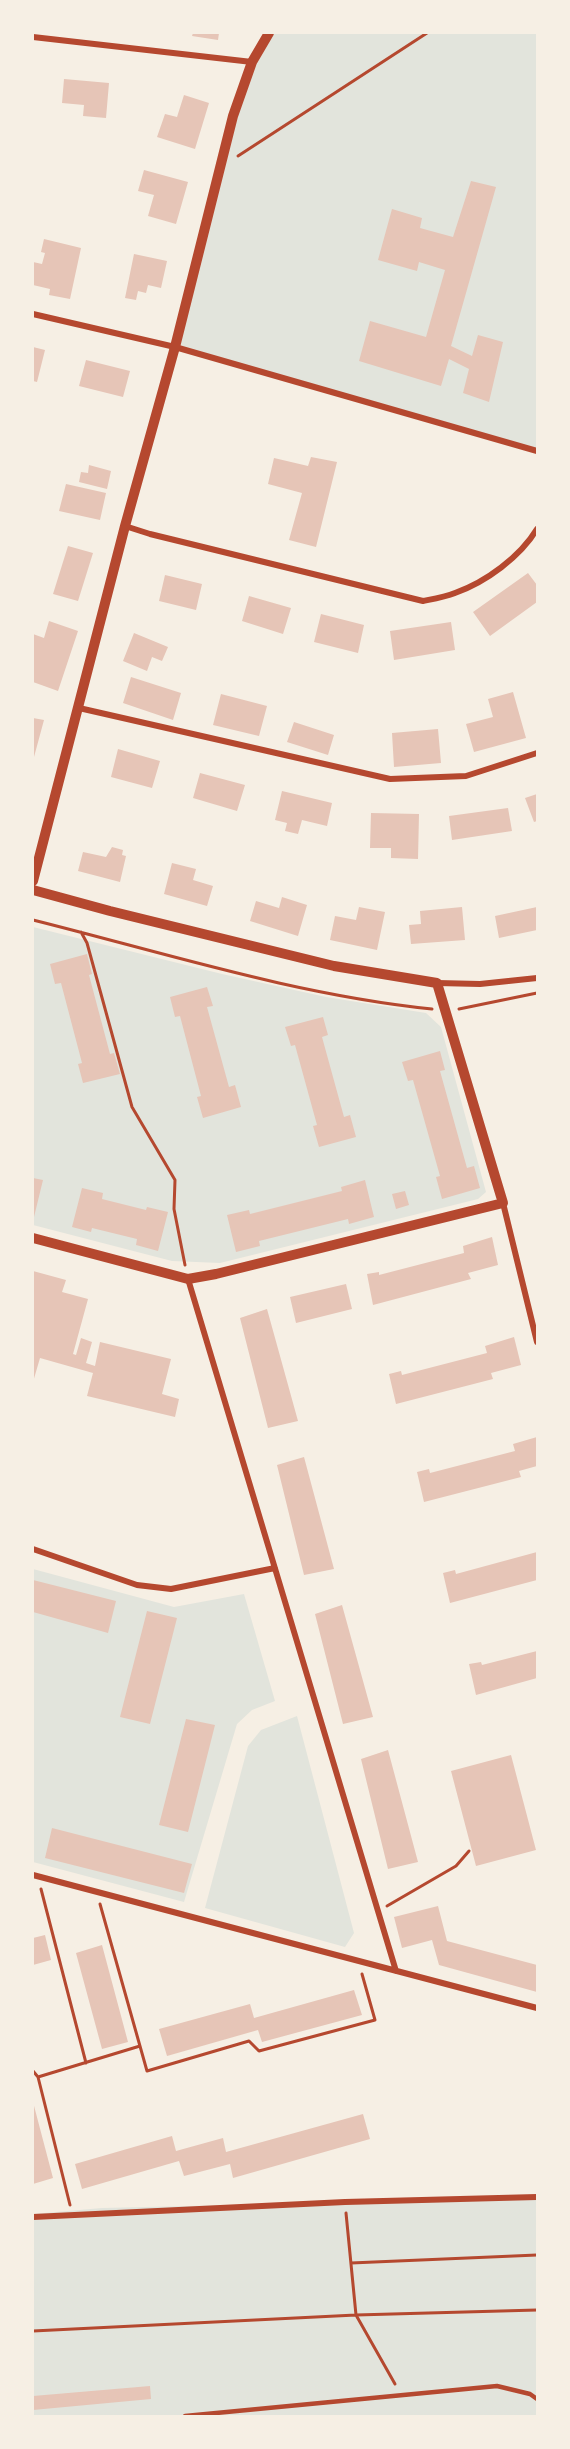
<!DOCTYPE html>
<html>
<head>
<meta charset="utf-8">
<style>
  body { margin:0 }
  #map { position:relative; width:570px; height:2449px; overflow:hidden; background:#f6efe4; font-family:"Alegreya Sans",sans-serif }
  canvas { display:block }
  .frame { position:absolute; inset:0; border:34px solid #f6efe4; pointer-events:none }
</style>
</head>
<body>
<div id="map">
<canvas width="570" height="2449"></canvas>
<div class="frame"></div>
</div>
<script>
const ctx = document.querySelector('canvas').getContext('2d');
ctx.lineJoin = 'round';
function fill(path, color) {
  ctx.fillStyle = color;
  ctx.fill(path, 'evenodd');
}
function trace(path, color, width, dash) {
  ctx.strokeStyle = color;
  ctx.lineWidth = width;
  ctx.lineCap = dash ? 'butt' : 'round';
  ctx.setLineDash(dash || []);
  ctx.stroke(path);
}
const green = new Path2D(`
  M269,33H537V451L175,347L233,116Z
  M33,927L222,974L326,997L426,1013L441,1027L486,1192L478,1199L220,1263L172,1261L33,1225Z
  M33,1569L174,1607L244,1594L275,1701L252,1710L237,1724L184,1902L33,1862Z
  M297,1716L354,1933L345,1947L205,1908L248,1746L261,1730Z
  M537,2198V2416H33V2214L102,2208Z`);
const building = new Path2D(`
  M193,33H219L218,40L192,36Z
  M64,79L109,83L106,118L83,116L84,105L62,103Z
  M184,95L209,103L195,149L157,137L165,114L177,117Z
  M144,170L188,182L176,224L148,216L154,195L138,191Z
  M471,181L496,187L451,346L472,356L478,335L503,342L489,402L463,393L469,369L449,359L441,386L359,361L370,321L426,337L445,270L419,262L417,271L378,260L392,209L422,218L420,228L453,237Z
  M44,239L81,248L70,299L49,295L50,289L33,285V262L42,264L45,253L41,252Z
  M134,254L167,261L161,288L148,285L146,293L138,291L136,300L125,298Z
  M33,347L45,350L37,382L33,381Z
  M86,360L130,371L123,397L79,386Z
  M311,457L337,462L316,547L289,540L302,493L268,484L274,458L308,466Z
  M89,465L111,471L107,489L79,482L81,472L88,473Z
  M66,484L106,493L100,520L59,511Z
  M68,546L93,553L78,601L53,594Z
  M528,573L537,585V602L490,636L473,612Z
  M165,575L202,584L196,610L159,601Z
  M249,596L291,608L283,634L242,621Z
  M321,614L364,625L358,653L314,642Z
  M49,621L78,631L58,691L33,682V634L44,638Z
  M451,622L455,650L394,660L390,631Z
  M134,633L168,647L162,661L152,657L147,671L123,661Z
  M131,677L181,693L173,720L123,703Z
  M513,692L526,738L474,752L466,724L493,717L488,699Z
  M221,694L267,706L259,736L213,725Z
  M33,718L44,720L34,757H33Z
  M294,722L334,735L328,755L287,742Z
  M438,729L441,763L394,767L392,733Z
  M118,749L160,761L152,788L111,777Z
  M200,773L245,785L237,811L193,798Z
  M282,791L332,803L327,826L302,820L298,834L285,831L287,823L275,820Z
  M537,794V821L534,822L525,798Z
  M508,808L512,831L452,840L449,816Z
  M371,813L419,814L418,859L391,858V848H370Z
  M112,847L123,850L122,855L126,856L120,882L78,871L83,852L106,857Z
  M172,863L196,869L193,880L213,886L207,906L164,894Z
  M282,897L307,905L298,936L250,921L256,901L279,908Z
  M359,907L385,912L377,950L330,940L335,916L356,920Z
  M462,907L465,940L411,944L409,925L421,924L420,911Z
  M537,907V930L499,938L495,916Z
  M87,954L92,974L89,975L110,1054L114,1053L120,1074L83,1083L78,1064L82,1063L61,983L55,984L50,964Z
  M207,987L213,1006L207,1007L229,1087L235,1085L241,1107L203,1118L197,1097L201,1096L180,1016L175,1017L170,997Z
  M323,1017L328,1035L322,1037L344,1117L350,1115L356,1137L319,1147L313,1126L317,1125L295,1045L291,1046L285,1027Z
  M440,1051L445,1070L440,1071L467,1168L474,1166L480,1188L442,1199L436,1177L440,1176L413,1080L408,1081L402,1062Z
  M33,1178L43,1180L34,1217H33Z
  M365,1180L374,1217L349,1224L348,1219L259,1241L260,1246L236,1252L227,1215L249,1210L250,1214L342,1191L341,1187Z
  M82,1188L103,1193L102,1199L146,1210L147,1207L168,1212L158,1251L136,1245L137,1239L92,1228L91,1232L72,1227Z
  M405,1191L409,1205L396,1209L392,1194Z
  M492,1237L498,1265L468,1273L471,1279L373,1305L367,1274L379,1272V1275L464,1253L463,1246Z
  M33,1271L66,1280L62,1292L88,1299L73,1354L76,1355L81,1338L92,1342L86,1363L95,1366L100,1342L171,1359L162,1394L179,1399L175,1417L87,1396L93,1373L40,1358L33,1382Z
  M346,1284L352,1309L296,1323L290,1297Z
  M267,1309L298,1421L268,1428L240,1318Z
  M514,1337L521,1365L491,1373L493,1379L396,1404L389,1374L401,1371L402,1375L487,1353L485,1346Z
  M537,1437V1466L519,1471L521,1477L424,1502L417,1472L429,1469L430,1473L515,1451L513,1444Z
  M304,1457L334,1569L304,1575L277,1465Z
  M537,1552V1580L450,1603L443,1573L455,1570L456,1574Z
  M33,1580L116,1601L108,1633L33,1612Z
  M342,1605L373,1717L343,1724L315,1614Z
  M147,1611L177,1618L150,1724L120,1717Z
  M537,1651V1678L476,1695L469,1664L481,1662L482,1665Z
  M186,1719L215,1725L188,1832L159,1825Z
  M388,1750L418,1862L388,1869L361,1759Z
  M511,1755L536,1850L476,1866L451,1771Z
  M52,1828L192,1864L184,1893L45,1858Z
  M438,1906L447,1941L537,1965V1992L439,1965L432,1940L402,1948L394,1917Z
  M45,1935L51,1960L33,1965V1938Z
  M102,1945L128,2042L102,2049L76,1953Z
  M354,1990L362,2015L262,2042L258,2030L167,2056L159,2029L250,2004L254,2018Z
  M33,2102L53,2178L33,2184Z
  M363,2114L370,2139L233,2178L230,2164L184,2176L179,2161L82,2189L75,2164L172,2136L176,2151L223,2138L226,2152Z
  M150,2386L151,2399L33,2410V2396Z`);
const path = new Path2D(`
  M238,156L427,33
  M33,920C165,953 296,995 432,1009
  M81,932L87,943L132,1107L175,1180L174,1209L185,1265
  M459,1009L537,993
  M41,1889L86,2063
  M100,1904L147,2071L249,2041L259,2051L375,2020L362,1974
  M387,1906L456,1866L469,1851
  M33,2071L38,2077
  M70,2205L38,2077L140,2046
  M346,2213L356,2315L395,2384
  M351,2263L537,2255
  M33,2331L356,2315L537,2310`);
const service = new Path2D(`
  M185,2416L497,2386L530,2394L537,2399`);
const minor = new Path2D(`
  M33,37L252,62
  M33,314L175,347L537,451
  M125,526L150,534L423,601C433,599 445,597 455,593C486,582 520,557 537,529
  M79,708L390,779L466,776L537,753
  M437,983L480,984L537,978
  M503,1203L537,1342
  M188,1279L396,1971
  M33,1549L137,1585L171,1589L275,1568
  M33,1875L537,2008
  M33,2217L345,2202L537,2197`);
const tertiary = new Path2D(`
  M33,881L125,526L175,347L233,116L252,62L269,33
  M33,890L110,911L334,966L437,983L503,1203L216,1274L188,1279L33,1238`);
fill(green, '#e2e4dc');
fill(building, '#e6c5b7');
trace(path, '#b5482f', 3);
trace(service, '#b5482f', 4.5);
trace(minor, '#b5482f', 6);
trace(tertiary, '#b5482f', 10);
</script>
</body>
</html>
